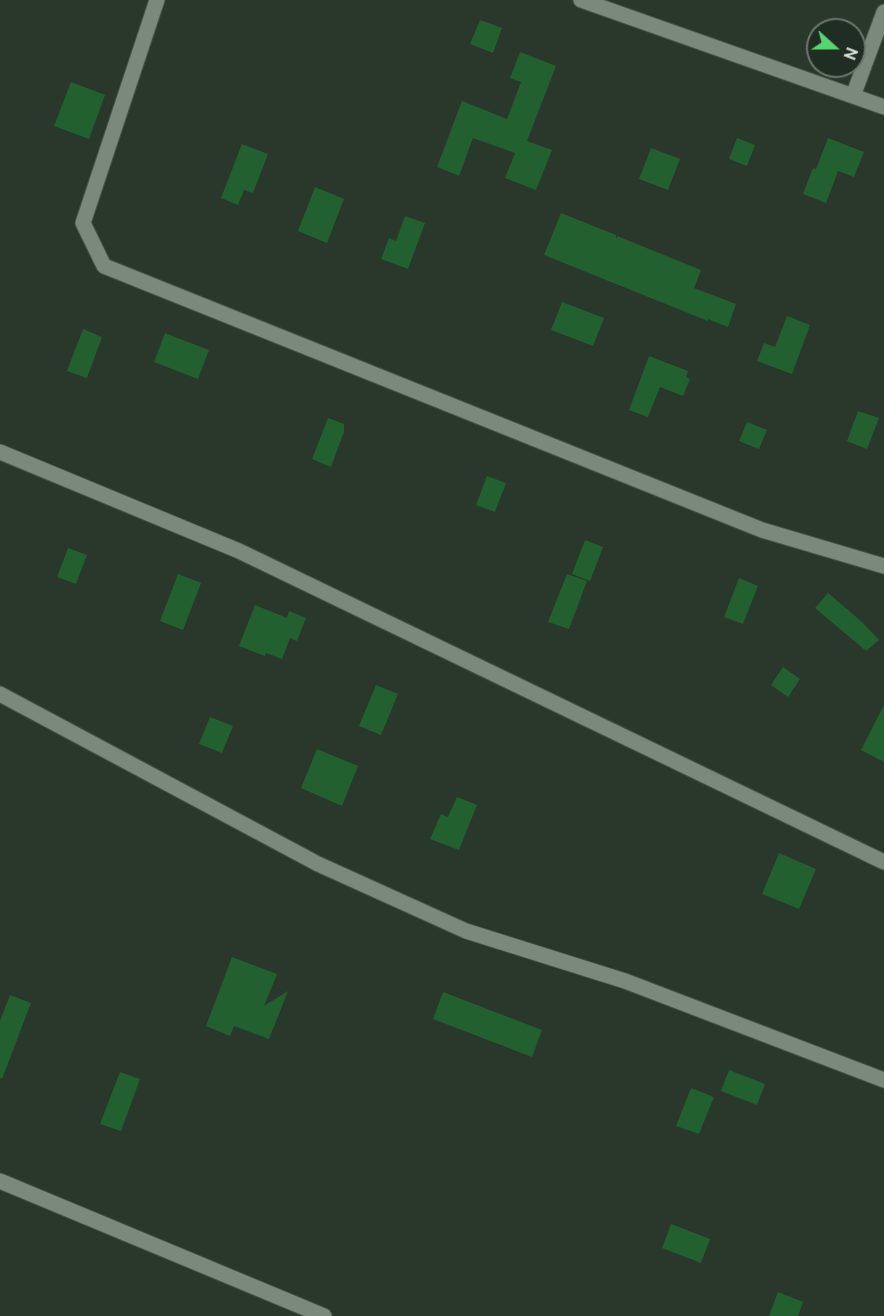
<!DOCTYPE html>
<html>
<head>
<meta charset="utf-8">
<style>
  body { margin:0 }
  #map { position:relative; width:884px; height:1316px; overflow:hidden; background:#2a372b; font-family:Ubuntu,sans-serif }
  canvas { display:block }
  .north { position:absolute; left:806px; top:18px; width:60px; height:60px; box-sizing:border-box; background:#202d22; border:2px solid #6b766c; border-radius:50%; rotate:111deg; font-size:16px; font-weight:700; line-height:24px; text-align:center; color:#dce4dc }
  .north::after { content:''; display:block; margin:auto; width:21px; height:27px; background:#58d570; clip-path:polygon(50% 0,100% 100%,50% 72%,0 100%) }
</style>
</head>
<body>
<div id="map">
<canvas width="884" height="1316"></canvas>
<div class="north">N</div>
</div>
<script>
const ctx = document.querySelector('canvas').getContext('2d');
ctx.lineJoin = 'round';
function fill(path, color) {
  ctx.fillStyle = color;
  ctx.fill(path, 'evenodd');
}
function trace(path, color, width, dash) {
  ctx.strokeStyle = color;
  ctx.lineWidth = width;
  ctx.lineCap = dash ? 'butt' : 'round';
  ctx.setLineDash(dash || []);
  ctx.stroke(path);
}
const building = new Path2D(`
  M480,20L502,28L493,53L470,44Z
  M520,52L556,66L527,141L552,150L536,190L505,178L515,153L473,138L459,176L437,167L462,101L507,119L521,82L510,78Z
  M71,82L105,95L89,139L54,126Z
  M737,138L755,145L747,166L729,159Z
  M828,138L864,152L854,177L838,171L826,203L803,194L813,168L816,169Z
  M242,144L268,154L253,193L244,190L238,205L221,198Z
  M651,148L680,159L668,190L639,179Z
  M315,187L344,199L327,243L298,231Z
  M561,213L616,235V239L617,236L701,270L694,288L736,304L728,327L708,319V321L544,255Z
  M405,216L425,223L408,269L381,259L389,238L396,241Z
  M562,302L604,318L593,346L551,330Z
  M787,316L810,325L792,374L757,361L764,343L775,347Z
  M83,329L102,337L87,378L67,371Z
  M165,333L209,350L198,379L154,362Z
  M649,356L688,371L686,377L690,379L683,396L660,387L648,417L629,410Z
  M858,411L879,418L867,449L847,441Z
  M328,418L344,424V432L331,467L312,459Z
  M747,422L767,430L759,449L739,441Z
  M487,476L506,483L495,512L476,505Z
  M585,540L603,547L590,581L572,574Z
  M68,548L87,555L76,584L57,577Z
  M178,574L201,583L183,630L160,621Z
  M567,574L587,581L569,629L548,622Z
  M739,578L758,586L743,624L724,617Z
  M828,593L862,622L879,640L866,651L815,608Z
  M255,605L287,618L289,611L306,618L297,641L290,638L282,659L266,653L265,656L239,646Z
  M783,667L800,679L788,697L771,685Z
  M376,685L398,694L381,735L359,726Z
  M884,705V762L861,750Z
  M210,717L233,726L222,753L199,744Z
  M317,749L358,766L342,806L301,788Z
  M457,797L477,805L459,850L430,839L441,814L448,817Z
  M779,853L816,869L799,909L762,894Z
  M232,957L277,974L264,1006L288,991L269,1039L234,1026L230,1036L206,1026Z
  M443,992L542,1030L532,1057L433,1019Z
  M10,995L31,1003L2,1079L0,1078V1021Z
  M729,1070L765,1084L757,1105L721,1091Z
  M120,1072L140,1079L121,1131L100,1124Z
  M691,1088L714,1097L699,1134L676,1126Z
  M671,1224L710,1239L701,1263L662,1248Z
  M778,1292L803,1302L798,1316H769Z`);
const street = new Path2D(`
  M157,0L83,223L104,266L762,530L884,566
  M581,0L884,107
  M853,96L884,12
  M0,452L239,551L884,862
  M0,694L318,864L466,931L625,981L884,1080
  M0,1181L324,1316`);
fill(building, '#22612f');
trace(street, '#475248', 17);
trace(street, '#7a897b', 15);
</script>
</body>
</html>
